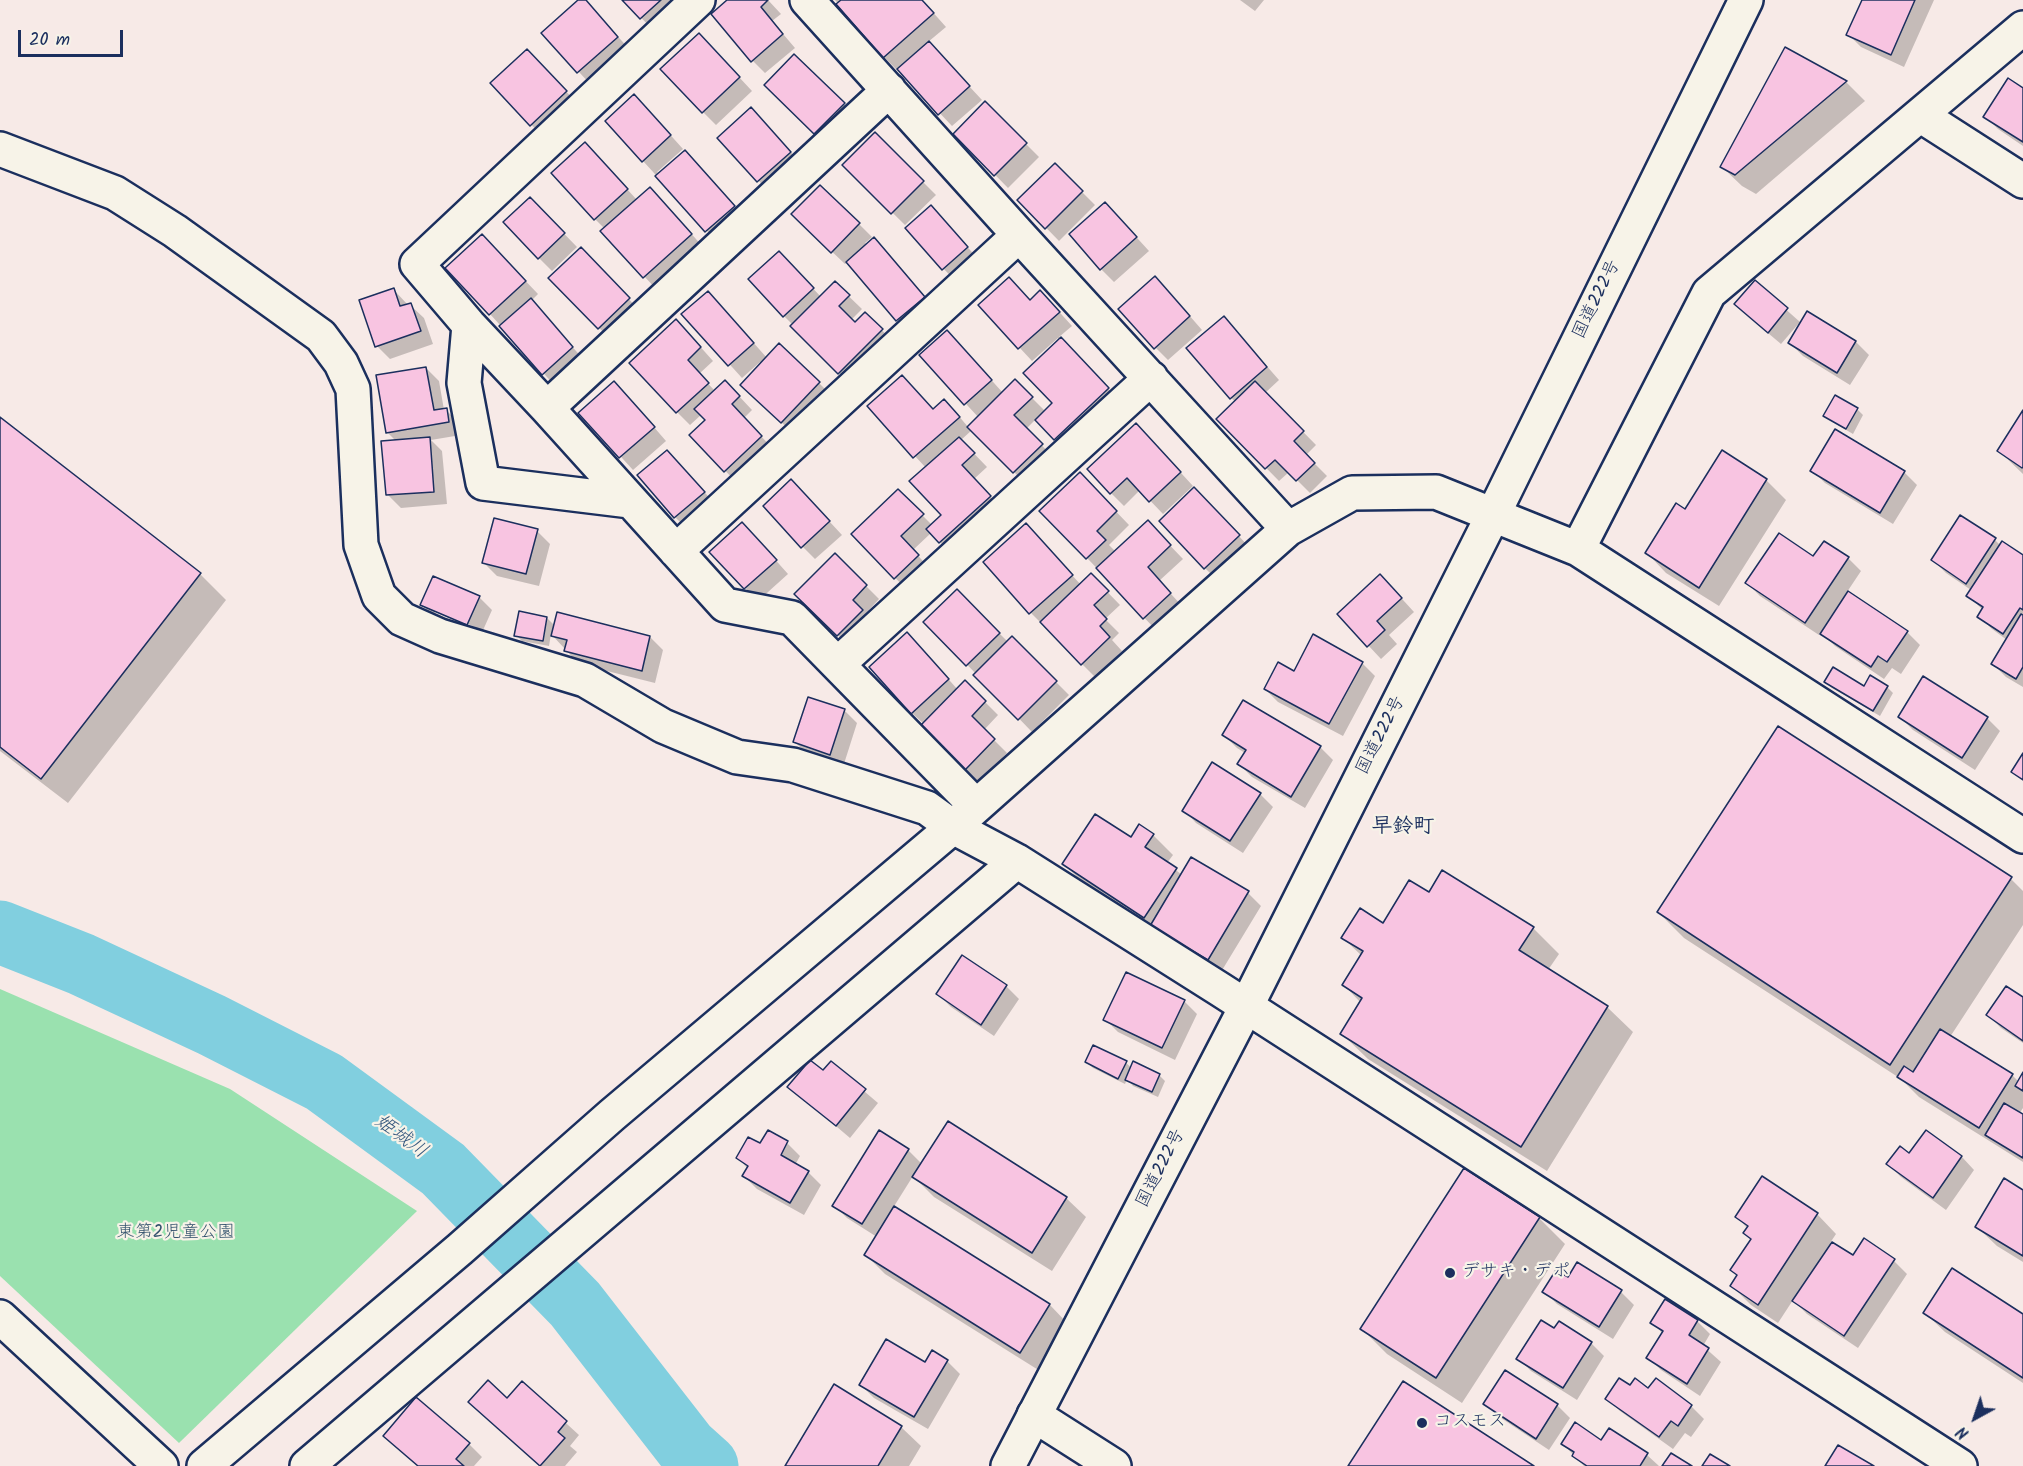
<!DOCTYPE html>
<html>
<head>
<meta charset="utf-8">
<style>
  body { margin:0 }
  #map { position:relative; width:2023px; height:1466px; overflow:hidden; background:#f7eae7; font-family:Kalam,sans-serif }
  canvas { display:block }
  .north { position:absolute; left:1945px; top:1388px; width:60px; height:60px; -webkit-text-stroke:4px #f7f3e8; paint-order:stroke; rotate:220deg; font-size:16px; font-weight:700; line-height:24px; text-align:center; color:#1b2f5e }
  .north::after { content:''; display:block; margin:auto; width:21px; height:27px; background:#1b2f5e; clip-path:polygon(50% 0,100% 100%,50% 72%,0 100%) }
  .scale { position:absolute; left:18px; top:30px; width:105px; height:27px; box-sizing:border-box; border:3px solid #1b2f5e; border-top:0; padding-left:8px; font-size:18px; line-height:21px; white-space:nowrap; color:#1b2f5e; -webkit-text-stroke:4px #f7f3e8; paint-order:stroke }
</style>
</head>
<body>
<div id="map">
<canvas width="2023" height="1466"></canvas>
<div class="north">N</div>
<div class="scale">20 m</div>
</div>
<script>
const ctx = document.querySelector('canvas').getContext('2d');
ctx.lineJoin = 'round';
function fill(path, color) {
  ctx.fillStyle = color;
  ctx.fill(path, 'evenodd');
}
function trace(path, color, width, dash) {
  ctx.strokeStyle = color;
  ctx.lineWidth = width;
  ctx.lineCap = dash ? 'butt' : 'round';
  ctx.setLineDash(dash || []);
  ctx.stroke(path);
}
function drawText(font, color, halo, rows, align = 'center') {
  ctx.font = font + ' Kalam,"Klee One",sans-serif';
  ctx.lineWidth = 4.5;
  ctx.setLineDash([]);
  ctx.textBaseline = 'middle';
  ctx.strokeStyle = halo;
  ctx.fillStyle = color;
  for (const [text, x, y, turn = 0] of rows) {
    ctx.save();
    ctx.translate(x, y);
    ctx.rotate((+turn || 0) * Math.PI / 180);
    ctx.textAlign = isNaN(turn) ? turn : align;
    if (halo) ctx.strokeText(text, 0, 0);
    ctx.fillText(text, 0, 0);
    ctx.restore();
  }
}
const green = new Path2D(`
  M0,989L230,1089L417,1211L179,1443L0,1276Z`);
const shadow = new Path2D(`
  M580,0H584L595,11L630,50L591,85L543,33Z
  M624,0H685L654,31Z
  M730,0H768L781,14L772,21L795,48L765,73L752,60Z
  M835,0H922L946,27L928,42L982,100L952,126L898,69L897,70L884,57Z
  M1240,0H1264L1255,11Z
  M1863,0H1934L1904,67L1861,47L1848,34Z
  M712,48L752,91L716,125L703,112Z
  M540,64L579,105L544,138L492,83Z
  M1846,82L1865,101L1756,194L1742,186L1722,167Z
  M2023,90V146L1998,129L1985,116Z
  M779,98L844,104L856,117L828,146Z
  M985,103L1039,157L1008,188L955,134Z
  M647,109L683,149L657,172L659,174L698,165L747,220L719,244L643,161Z
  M764,122L803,166L771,194L719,138Z
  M875,134L936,195L905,225L844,165Z
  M598,157L637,200L663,202L704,248L657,290L602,231L605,229L595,219Z
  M1055,165L1095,205L1059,241L1019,200Z
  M543,212L577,247L552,271L539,258Z
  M1118,217L1149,251L1114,282L1101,269Z
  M943,220L980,261L956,282L907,229Z
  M859,224L872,237L865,243L887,252L936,311L910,333L848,262L845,264L806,227Z
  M495,249L538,294L531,301L585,361L556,387L490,314Z
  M594,262L641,312L612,341L550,278Z
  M792,266L821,297L835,283L862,309L851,320L855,324L865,314L895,343L852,386L792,326L793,325L784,316Z
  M1755,282L1800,322L1781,344L1749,317Z
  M393,289L408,305H410L424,318L433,344L390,359L377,346Z
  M1168,291L1202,330L1168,360L1155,347Z
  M1030,301L1053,305L1072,326L1059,337L1121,402L1068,452L1036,419L1026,429L1054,458L1027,485L972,430L961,440L987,467L974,479L1002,509L953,555L931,533L913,550L930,569L908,591L853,534L898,491L932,525L943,515L926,468L869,406L957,414L969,428L979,418L922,356L960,345L1003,393L1015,381L1045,411L1054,403L1060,340L1058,338L1032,361L980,305Z
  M721,306L767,358L819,383L832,396L795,435L755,398L762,364L760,362L742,378L684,314Z
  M1808,313L1856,342L1869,355L1850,385L1803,356L1790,343Z
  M1236,331L1279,380L1265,393L1316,445L1306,455L1327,476L1310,493L1289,472L1279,481L1218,419L1236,402L1231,398Z
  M689,334L713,361L699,374L715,391L738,395L752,410L744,418L774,450L738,484L691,435L708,420L702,414L690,425L677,412Z
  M426,368L439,381L444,410H446L459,423L461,435L431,440L442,451L447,504L401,508L388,495L396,441L387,432Z
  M627,396L666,441L633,470L581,413Z
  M1857,409L1863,415L1853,434L1831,421L1825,415Z
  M2023,413V474L1999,451Z
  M0,418L200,574L226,600L68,803L0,751Z
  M1149,438L1193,486L1163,514L1140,490L1124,506L1111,493Z
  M1723,452L1766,480L1786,500L1719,606L1666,573L1647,553L1685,511Z
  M680,465L716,505L688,530L675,517Z
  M1812,470L1904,472L1917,485L1893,524L1825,483Z
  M1080,474L1129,525L1109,545L1115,551L1160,535L1183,559L1159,581L1183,607L1157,631L1042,511Z
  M804,494L842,535L815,559L802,546Z
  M1207,502L1251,549L1218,581L1205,568Z
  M537,531L550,544L539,586L497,576L484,563Z
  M755,537L788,574L758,601L711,552Z
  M1038,538L1081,585L1091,575L1120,605L1105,619L1119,633L1112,640L1122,651L1095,677L1031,613L985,562Z
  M1995,540L2001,546L2023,556V687L2006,677L1993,664L2007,640L1992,629L1979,616L1983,610L1968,596L1971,590L1946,573L1933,560Z
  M835,555L879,599L865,614L875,623L851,648L796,594Z
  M1814,558H1848L1861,571L1847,592L1907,632L1920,645L1901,674L1892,668L1884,679L1835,646L1821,632L1819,635L1760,596L1747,583Z
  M1393,589L1414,612L1389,635L1397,644L1381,659L1339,614Z
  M957,591L1008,642L1012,638L1069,695L1032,732L926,622Z
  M479,597L492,610L480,637L435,618L422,605ZM435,610L475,627L473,630L435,613Z
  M547,618L555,626L650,637L663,650L655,683L579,664L551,634L549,646L522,641L516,635Z
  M920,647L958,690L965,682L998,715L984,730L1007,753L979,782L922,726L924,724L912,713Z
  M1362,663L1375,676L1343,736L1278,702L1265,689L1294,673Z
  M1826,682L1865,688L1887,687L1893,693L1880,716L1832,688Z
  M844,710L857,723L843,767L808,755L795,742Z
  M1900,717L1987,718L2000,731L1975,770L1913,730Z
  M1224,735L1320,747L1333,760L1305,808L1252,777L1239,764L1245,753L1237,748Z
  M1260,794L1273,807L1243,853L1196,823L1184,810Z
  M1140,826L1153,835L1173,855L1167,863L1182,875L1248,893L1261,906L1221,972L1083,883L1064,864L1131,839Z
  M2011,879L2023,891V925L1950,1037L2012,1075L2019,1082L2023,1075V1108L2019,1114L2023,1116V1162L1919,1097L1901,1079L1684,938L1658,912Z
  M1383,925L1533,928L1559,954L1548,970L1607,1007L1633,1032L1547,1171L1368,1059L1342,1034L1361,1003L1344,985L1362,956L1343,938Z
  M1006,986L1019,999L994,1036L951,1007L938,994Z
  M2023,999V1043L2001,1028L1988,1015Z
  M1184,1001L1197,1014L1175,1060L1118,1032L1105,1019Z
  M1087,1062L1126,1063L1132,1068L1159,1075L1165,1081L1158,1097L1133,1086L1127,1079L1125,1084L1093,1068Z
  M831,1063L878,1103L850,1138L790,1087L823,1073Z
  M1926,1132L1962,1157L1974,1170L1946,1210L1901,1177L1888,1164L1909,1155Z
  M787,1143L800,1156L795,1165L808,1172L821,1185L804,1215L757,1189L744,1176L748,1169L738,1158L761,1145Z
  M908,1150L922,1164L1066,1198L1086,1217L1052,1271L934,1197L913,1176L893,1208L1050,1305L1069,1325L1040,1371L885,1274L866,1255L877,1237L847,1218L834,1205Z
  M2023,1191V1262L1997,1246L1977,1227Z
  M1817,1214L1836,1234L1830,1243L1853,1258L1864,1240L1894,1261L1907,1274L1858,1348L1807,1314L1793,1300L1778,1323L1751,1305L1732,1286L1738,1276L1752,1240L1748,1229L1737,1217Z
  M1539,1218L1565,1244L1462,1403L1387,1354L1362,1329Z
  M1578,1264L1621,1292L1634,1305L1613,1339L1557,1304L1544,1291L1568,1279Z
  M1925,1313L2023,1316V1383L1945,1332Z
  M1697,1321L1710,1334L1703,1346L1721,1362L1700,1396L1661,1370L1648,1357L1663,1334L1652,1322Z
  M1554,1330L1591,1343L1604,1356L1577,1400L1531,1371L1518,1358Z
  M932,1352L947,1361L960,1374L928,1429L874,1398L861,1385L925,1364Z
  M1656,1380L1691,1406L1704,1419L1691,1437L1685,1433L1673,1449L1620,1411L1607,1399L1630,1387L1649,1390Z
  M522,1383L579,1435L570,1446L577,1452L565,1466H540L470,1402L508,1400Z
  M1485,1403L1557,1405L1570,1418L1549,1450L1498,1416Z
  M901,1427L921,1446L909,1466H787Z
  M1609,1430L1647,1455L1659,1466H1584L1562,1443L1601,1442Z
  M469,1444L482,1457L474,1466H418L398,1449Z`);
const river = new Path2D(`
  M0,932L81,964L212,1025L324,1082L443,1169L575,1304L687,1448L707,1466`);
const building = new Path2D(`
  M578,0H586L618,37L577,73L541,33Z
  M622,0H661L640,19Z
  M727,0H768L761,7L783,34L751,62L711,14Z
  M841,0H922L934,13L883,58L836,4Z
  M1862,0H1915L1891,55L1846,35Z
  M699,33L740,77L702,113L660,69Z
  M929,41L970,86L938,115L897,69Z
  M1785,47L1847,81L1735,175L1720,167Z
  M527,49L567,91L530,126L490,83Z
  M794,54L845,103L814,134L764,85Z
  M2008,78L2023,88V142L1983,117Z
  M634,94L671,135L642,162L605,121Z
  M985,101L1027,143L994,176L953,134Z
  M751,107L791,152L757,182L717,138Z
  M875,132L924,181L891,214L842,165Z
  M585,142L628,189L594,220L551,173Z
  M685,150L735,206L705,232L655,176Z
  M1055,163L1083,191L1045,229L1017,200Z
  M820,185L860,223L831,253L791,214Z
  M650,187L692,234L643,278L600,231Z
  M530,197L565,233L538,259L503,222Z
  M1105,202L1137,237L1100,270L1069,234Z
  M931,205L968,247L942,270L905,228Z
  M482,234L526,281L489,315L445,268Z
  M874,237L925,297L896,321L846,262Z
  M581,247L630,298L598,329L548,278Z
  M779,251L814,288L783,317L748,279Z
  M1155,276L1190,316L1154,349L1118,309Z
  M1009,277L1030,300L1040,290L1060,312L1018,349L978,305Z
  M1755,280L1788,308L1768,333L1734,304Z
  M835,281L850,295L839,306L855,322L865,312L883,329L838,374L790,326Z
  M394,288L400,306L411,303L421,331L375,347L359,300Z
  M708,291L754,343L728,366L681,314Z
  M531,298L573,347L542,375L499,326Z
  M1807,311L1856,341L1837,373L1788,343Z
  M1224,316L1267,367L1230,399L1186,348Z
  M676,319L701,347L688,360L709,383L676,413L629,363Z
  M947,330L992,380L964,405L919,355Z
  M1061,337L1109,388L1054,440L1035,420L1052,403L1023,373Z
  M779,343L820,382L781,423L740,385Z
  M426,367L434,410L447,408L449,422L386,433L376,375Z
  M902,375L933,409L944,399L960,417L913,458L867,406Z
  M1015,379L1033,397L1014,415L1043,444L1013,473L967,427Z
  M725,380L740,396L732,404L762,436L724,472L689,435L705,420L694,409Z
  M614,381L655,427L619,458L578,413Z
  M1255,381L1304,431L1294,441L1315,463L1296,481L1275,460L1265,469L1216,419Z
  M1835,395L1858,408L1846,429L1823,416Z
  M2023,410V467L2022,468L1997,451Z
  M0,417L201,573L41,779L0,747Z
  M1136,423L1181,472L1149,502L1127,478L1110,494L1087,469Z
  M1835,429L1905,471L1880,513L1810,471Z
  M430,437L434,492L386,495L381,441Z
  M959,437L975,453L962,465L991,496L939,543L926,529L941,515L909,481Z
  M667,450L705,492L674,518L637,475Z
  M1722,450L1767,479L1699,588L1645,553L1676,503L1685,509Z
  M1080,472L1117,511L1097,531L1106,540L1086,559L1039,511Z
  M791,479L830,521L801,548L763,506Z
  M1194,487L1240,535L1204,569L1159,521Z
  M898,489L924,514L901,536L919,555L894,579L851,534Z
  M1960,515L1996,538L1966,584L1931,560Z
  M494,518L538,529L526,574L482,563Z
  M1148,520L1171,545L1148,567L1171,593L1143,619L1096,568Z
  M742,522L777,560L744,589L709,552Z
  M1026,523L1073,575L1029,614L983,562Z
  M1779,533L1813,556L1824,541L1849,557L1805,623L1745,583Z
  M2002,541L2023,555V610L2020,608L2003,634L1977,617L1983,607L1966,596Z
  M835,553L867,585L853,600L863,610L837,636L794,594Z
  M1091,573L1109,591L1094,605L1107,619L1100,626L1110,637L1081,665L1040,622Z
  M1380,574L1402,598L1377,621L1385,630L1367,647L1337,614Z
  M433,576L480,596L467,625L420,605Z
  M957,589L1000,633L966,666L923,622Z
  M1848,591L1908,631L1887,662L1878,656L1871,667L1820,634Z
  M519,611L547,617L543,641L514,636Z
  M557,612L650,636L642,671L564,651L567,640L551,636Z
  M2021,614L2023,615V667L2016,679L1991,664Z
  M907,632L949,679L911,714L869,667Z
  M1313,634L1363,662L1329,724L1264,689L1278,662L1294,671Z
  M1012,636L1057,681L1018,720L973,675Z
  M1833,667L1864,686L1870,675L1888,686L1873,711L1824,682Z
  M1923,676L1988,717L1962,758L1898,717Z
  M965,680L986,701L972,716L995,739L965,770L920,726Z
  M808,697L845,709L830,755L793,742Z
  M1243,700L1321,746L1291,797L1237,764L1246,750L1222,735Z
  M1778,726L2012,877L1890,1065L1657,912Z
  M2023,753V780L2011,772Z
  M1212,762L1261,793L1230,841L1182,811Z
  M1095,814L1131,837L1139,824L1154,834L1145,847L1177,868L1144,918L1062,864Z
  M1191,857L1249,891L1208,960L1150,926Z
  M1442,870L1534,927L1519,950L1608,1006L1521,1147L1340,1034L1362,998L1342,985L1363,951L1341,938L1360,908L1383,923L1409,880L1429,892Z
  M962,955L1007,985L981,1025L936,994Z
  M1126,972L1185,1000L1162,1048L1103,1020Z
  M2006,986L2023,997V1041L1986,1015Z
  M1940,1029L2013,1074L1979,1128L1897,1077L1904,1066L1913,1072Z
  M1093,1045L1127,1061L1118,1079L1085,1062Z
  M810,1060L823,1070L831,1061L866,1089L836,1126L787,1087Z
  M1133,1061L1160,1074L1152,1092L1125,1080Z
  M2023,1072V1091L2015,1086Z
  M2004,1103L2023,1114V1158L1985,1135Z
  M948,1121L1067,1197L1032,1253L912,1177Z
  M768,1130L788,1141L781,1155L809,1171L790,1203L742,1176L748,1166L736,1158L748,1137L760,1143Z
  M879,1130L909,1149L862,1224L832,1206Z
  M1926,1130L1962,1156L1933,1198L1886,1164L1900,1146L1909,1153Z
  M1464,1168L1540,1217L1436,1378L1360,1329Z
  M1762,1176L1818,1213L1758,1305L1730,1286L1737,1275L1730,1270L1751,1239L1743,1233L1748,1226L1735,1217Z
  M2004,1178L2023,1190V1256L1975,1227Z
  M894,1206L1050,1304L1020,1353L864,1255Z
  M1864,1238L1895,1259L1844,1336L1792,1301L1832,1242L1853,1255Z
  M1577,1262L1622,1290L1599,1327L1542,1292L1556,1270L1568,1277Z
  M1952,1268L2023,1314V1378L1923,1313Z
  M1665,1299L1698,1320L1689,1335L1709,1348L1687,1384L1646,1358L1663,1331L1650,1323Z
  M1541,1320L1554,1328L1559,1321L1592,1342L1563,1388L1516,1359Z
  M886,1339L925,1362L932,1350L948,1360L914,1417L859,1385Z
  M1505,1370L1558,1404L1536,1439L1483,1404Z
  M1619,1378L1630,1385L1635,1378L1648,1388L1656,1378L1692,1405L1678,1426L1671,1421L1659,1437L1605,1399Z
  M488,1380L507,1398L522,1381L567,1421L558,1432L565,1438L540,1466L468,1402Z
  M1403,1381L1534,1466H1348Z
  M834,1384L902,1426L878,1466H785Z
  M416,1397L470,1443L456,1459L464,1466H418L383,1436Z
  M1575,1422L1601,1440L1609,1428L1648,1453L1640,1466H1587L1572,1456L1574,1452L1561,1444Z
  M1838,1445L1874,1466H1825Z
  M1671,1453L1692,1466H1662Z
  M1710,1454L1730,1466H1702Z`);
const minor = new Path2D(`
  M698,0L417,264L469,325L547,408L725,605L792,618L976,806
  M807,0L1019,235L1288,529
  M1920,115L2023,181
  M0,149L115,193L175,231L321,336L341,363L353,389L361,545L379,596L402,619L440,636L585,680L663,726L737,757L793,765L927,808L953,827L1017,861L1221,990L1960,1466
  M469,325L464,383L483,483L630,501
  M547,408L889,90
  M1578,549L1709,293L2023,28
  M676,551L1019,235
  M838,664L1151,378
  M0,1317L161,1466
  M1034,1415L1114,1466
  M204,1466L460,1249L612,1115L953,827L1288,529L1352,493L1436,492L1578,549L2023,836
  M307,1466L1017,861`);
const trunk = new Path2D(`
  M1008,1466L1246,1007L1493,515L1746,0`);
const markers = [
  [1450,1273,6,"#1b2f5e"],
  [1422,1423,6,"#1b2f5e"]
];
const streetNames = [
  ["国道222号",1598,300,-64],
  ["国道222号",1382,736,-63],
  ["国道222号",1162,1169,-63]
];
const parkNames = [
  ["東第2児童公園",176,1234]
];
const poiNames = [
  ["デサキ・デポ",1462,1273],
  ["コスモス",1434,1423]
];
const waterNames = [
  ["姫城川",400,1138,36]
];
const quarterNames = [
  ["早鈴町",1403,828]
];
fill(green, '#9ae1af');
fill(shadow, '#0003');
trace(river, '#81cfdf', 63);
fill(building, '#f8c4e1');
trace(building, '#1b2f5e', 1.5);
trace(minor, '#1b2f5e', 38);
trace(trunk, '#1b2f5e', 38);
trace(minor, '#f7f3e8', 33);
trace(trunk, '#f7f3e8', 33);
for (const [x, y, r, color] of markers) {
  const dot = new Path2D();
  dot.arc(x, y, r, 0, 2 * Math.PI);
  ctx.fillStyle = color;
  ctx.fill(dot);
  trace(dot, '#f7f3e8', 2);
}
drawText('18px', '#1b2f5e', '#f7f3e8', streetNames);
drawText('18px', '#34536e', '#f7f3e8', parkNames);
drawText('18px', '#1b2f5e', '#f7f3e8', poiNames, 'left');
drawText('italic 20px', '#34577e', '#f7f3e8', waterNames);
drawText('bold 21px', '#1b2f5e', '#f7f3e8', quarterNames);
</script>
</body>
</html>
